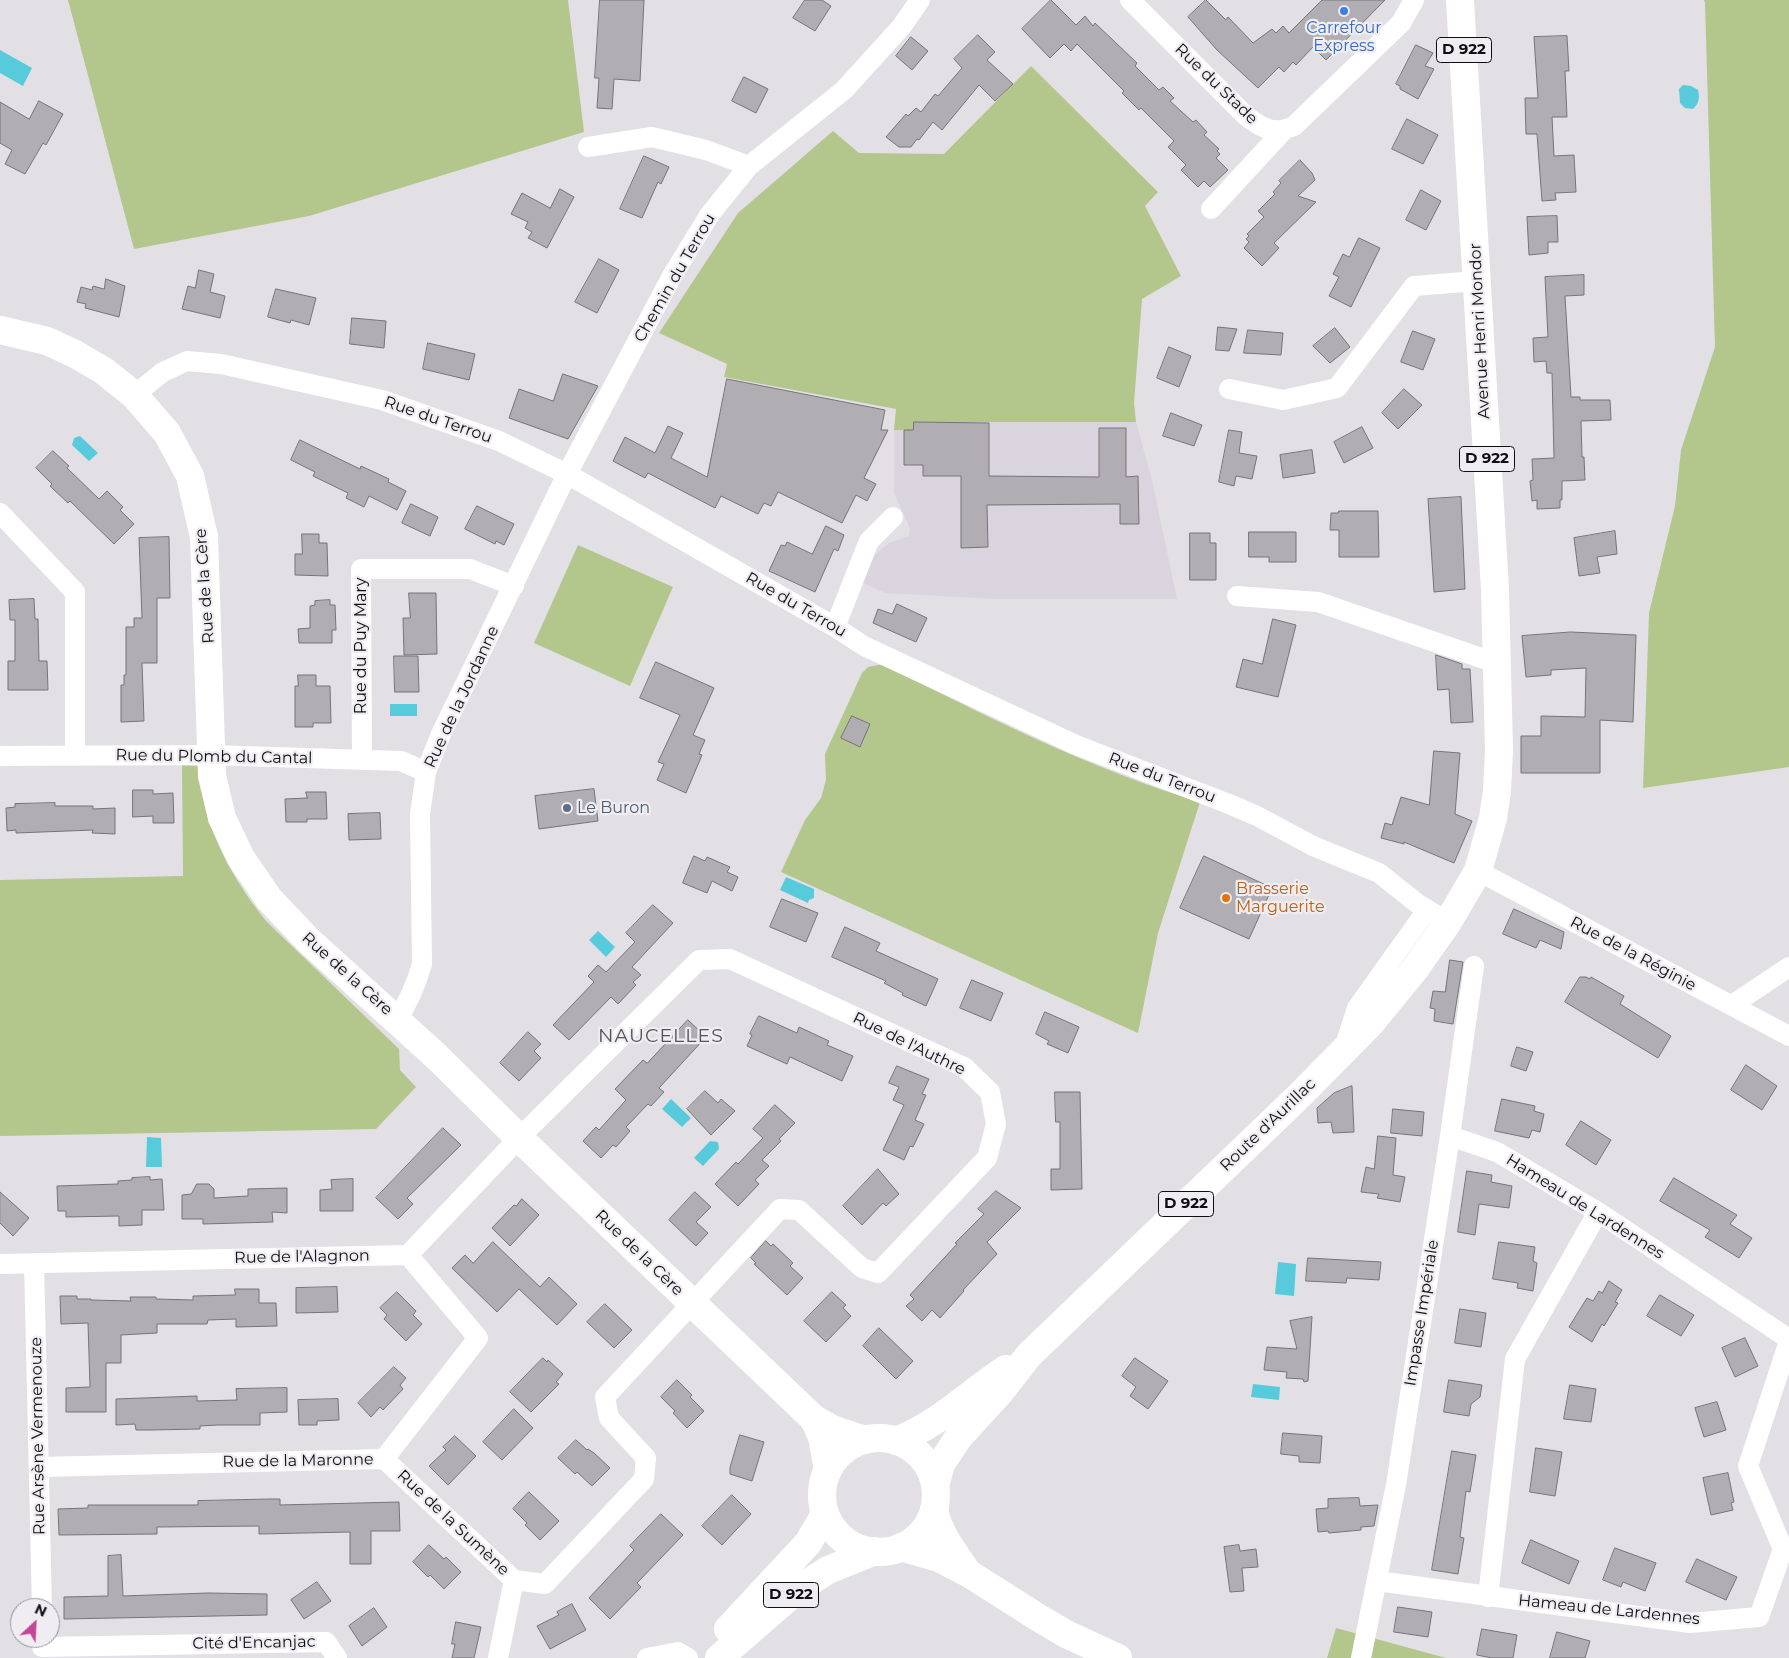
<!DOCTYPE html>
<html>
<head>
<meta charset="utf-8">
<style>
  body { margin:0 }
  #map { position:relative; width:1789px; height:1658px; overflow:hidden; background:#e2e0e5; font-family:Montserrat,sans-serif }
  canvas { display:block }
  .north { position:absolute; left:10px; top:1598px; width:50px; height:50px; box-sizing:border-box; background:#f0edf2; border:1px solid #969498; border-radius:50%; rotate:25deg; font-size:14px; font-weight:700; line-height:20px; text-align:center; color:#0f0e10 }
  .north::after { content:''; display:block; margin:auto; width:18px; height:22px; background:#c44694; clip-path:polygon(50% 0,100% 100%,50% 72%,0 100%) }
</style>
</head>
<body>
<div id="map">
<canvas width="1789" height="1658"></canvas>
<div class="north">N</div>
</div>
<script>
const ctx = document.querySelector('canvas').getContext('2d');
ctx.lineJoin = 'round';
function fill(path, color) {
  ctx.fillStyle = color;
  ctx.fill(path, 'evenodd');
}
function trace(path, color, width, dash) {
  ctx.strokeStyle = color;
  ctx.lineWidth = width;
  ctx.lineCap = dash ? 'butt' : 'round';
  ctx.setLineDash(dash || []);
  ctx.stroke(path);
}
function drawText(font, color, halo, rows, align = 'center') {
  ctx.font = font + ' Montserrat,sans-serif';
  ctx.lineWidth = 4.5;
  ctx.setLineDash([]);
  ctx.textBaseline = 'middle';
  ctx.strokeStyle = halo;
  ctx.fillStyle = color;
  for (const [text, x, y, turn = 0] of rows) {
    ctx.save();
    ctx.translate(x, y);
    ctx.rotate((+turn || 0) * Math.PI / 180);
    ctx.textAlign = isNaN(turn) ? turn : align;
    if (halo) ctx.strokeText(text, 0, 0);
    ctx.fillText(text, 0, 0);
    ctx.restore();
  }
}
const built = new Path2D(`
  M914,422H1136L1152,480L1177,599H996L885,593L861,582L872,557L889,543L909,536L910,528L894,493V430H913Z`);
const green = new Path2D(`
  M68,0H568L584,132L309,216L134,249Z
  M1704,0H1789V767L1643,788L1649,613L1675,506L1681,450L1715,347L1705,3Z
  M1031,66L1158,192L1145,206L1181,276L1142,299L1134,403L1136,422H914L913,430H894L896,409L724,377L727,364L659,333L738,213L833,131L859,153L944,154Z
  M578,545L673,587L630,686L534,643Z
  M883,664C985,716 1090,769 1200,802L1158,933L1138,1033L781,872L805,820L821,798L826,780L825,754L862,673L868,667Z
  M182,765L200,766C202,781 203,797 207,812C218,853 240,888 266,921L399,1049L400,1070L416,1087L376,1129L0,1136V880L183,876Z
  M1336,1628L1446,1658H1327Z`);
const water = new Path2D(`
  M0,50L32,68L23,86L0,73Z
  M1683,85L1691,86L1698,90C1700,97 1699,104 1693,109L1685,108L1680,103L1679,89Z
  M80,436L98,453L89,461L72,445L74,438Z
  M390,704H417V716H390Z
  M786,877L814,889V898L809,900L808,903L780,890Z
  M598,931L615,947L606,957L589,940Z
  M671,1099L691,1118L682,1127L662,1109Z
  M147,1137L161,1138L162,1167H146Z
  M710,1141L718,1142L719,1149L703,1166L694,1158Z
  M1278,1262L1296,1264L1294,1296L1275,1294Z
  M1253,1384L1280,1387L1279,1400L1251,1397Z`);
const building = new Path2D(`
  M600,0H644L640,81L614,79L612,109L597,108L599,78H595Z
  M805,0H822L831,6L815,31L793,18Z
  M1051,0L1076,25L1085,16L1093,26L1095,23L1137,63L1135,66L1159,90L1163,87L1174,98L1170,101L1193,122L1196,120L1207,132L1204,135L1219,149L1217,151L1220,154L1216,158L1228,170L1210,187L1204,181L1198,187L1181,170L1186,165L1168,147L1174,141L1141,108L1139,110L1122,93L1124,91L1077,44L1071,51L1064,44L1050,58L1022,29Z
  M1206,0L1226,20L1228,17L1253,43L1272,29L1276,33L1283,26L1289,33L1322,0H1385L1326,60L1313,47L1296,65L1293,62L1284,72L1279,67L1258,88L1217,50L1188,17Z
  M978,35L995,52L987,60L1013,84L995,101L979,85L942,130L933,122L919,140L917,139L911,147H899L886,137L906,114L908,116L916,108L921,112L935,94L938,96L962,68L954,59Z
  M1567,36L1569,71H1565L1567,117H1552L1554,156L1574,155L1576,192L1555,193L1556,200L1542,201L1537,134H1526L1525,98H1538L1534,37Z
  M911,37L928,51L912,70L896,56Z
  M1416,45L1433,53L1425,66L1434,69L1418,99L1400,89V86L1396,84Z
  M744,77L768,89L756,113L732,101Z
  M39,101L63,114L46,145L43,143L25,174L5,164L12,150L0,143V102L29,119Z
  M1407,119L1438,135L1423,164L1392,149Z
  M644,156L669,167L661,184L658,182L642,218L620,209Z
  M1300,160L1312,173L1315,180L1298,196L1316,202L1274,243L1279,248L1262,266L1244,248L1249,242L1246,239L1249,236L1247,234L1264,217L1258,211L1275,194L1273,192L1281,183L1279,181Z
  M560,189L574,197L547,248L528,238L532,232L525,228L528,222L511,214L522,193L550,208Z
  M1421,190L1441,201L1426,230L1406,220Z
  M1557,216L1558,242H1548V253L1529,255L1527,217Z
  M1359,238L1380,248L1351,307L1329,296L1339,277L1333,274L1343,254L1349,257Z
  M599,259L619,270L597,313L575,302Z
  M199,270L214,274L210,292L225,296L220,318L182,309L188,286L195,288Z
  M1584,275V295L1565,296L1571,397H1580V400H1610L1611,420L1581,421L1582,457H1584L1585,480L1562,481V500H1560V508L1537,509V500L1532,501L1530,481L1533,480L1532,459L1554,458L1552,373H1547L1546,361L1534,362L1533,338L1548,337L1545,277Z
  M106,279L125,286L119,317L85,308L86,304L77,302L81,287L92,290L93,286L104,289Z
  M276,289L316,298L309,325L291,320L290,323L268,317Z
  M352,318L386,321L384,348L350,344Z
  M1218,327L1237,329L1229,351L1216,350Z
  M1335,328L1350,347L1330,363L1313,346Z
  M1248,330L1283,333L1281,355L1244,353Z
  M1413,331L1435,339L1423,370L1401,362Z
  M428,343L475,354L469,380L423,369Z
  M1169,347L1191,356L1179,387L1157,378Z
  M563,374L598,386L568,439L509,418L519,389L553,401Z
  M727,379L885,410L881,430H888L864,478L876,484L867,501L856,495L842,523L778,492L771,506L764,503L758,514L721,496L715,508L648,473L645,478L613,461L625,437L655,453L668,426L683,433L671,458L707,477Z
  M1404,389L1422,405L1398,429L1382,413Z
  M1171,413L1202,425L1194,446L1163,436Z
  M914,422L989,423V476L1099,477V428H1126V477L1138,476L1139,524H1120V504L987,505L988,547L961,548V476H923V465H904V430H913Z
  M1362,427L1373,448L1344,463L1334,442Z
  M1229,430L1242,432L1239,453L1257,456L1252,479L1236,476L1234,486L1219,482Z
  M300,440L360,469L361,466L389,479L388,482L406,491L397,510L369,496L364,507L346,498L348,493L313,476L315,472L291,460Z
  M1312,450L1315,473L1283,478L1280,455Z
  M53,451L69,466L67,468L99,499L107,491L123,507L120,510L134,524L114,544L70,501L68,503L50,486L52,484L36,468Z
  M1461,497L1465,589L1434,592L1428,499Z
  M411,504L438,517L430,536L402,523Z
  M477,506L514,524L504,545L496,541L495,544L465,529Z
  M1339,511H1378L1379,557H1339V530H1330L1331,513H1338Z
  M826,526L844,535L838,551L834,549L815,592L769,571L781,545L785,546L787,542L812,554Z
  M1615,531L1617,554L1597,557L1600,573L1579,576L1574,538Z
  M1249,532H1296V562H1269V557H1249Z
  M1190,533H1210V543H1216V580H1190Z
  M302,534H319V543H327L328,576L295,575V554H302Z
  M169,537L170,598H157V663H142L144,721L121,722V685H124V675H126V627H134V618H142L139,538Z
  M409,593H436L437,654L404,655L403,618H410Z
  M34,599L35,619H38L39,661H47L48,690H8V661H15V620H10L9,600Z
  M330,600V605H335L336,630H332V643H299L298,629L310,628V606L315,605V601Z
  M897,604L927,618L916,642L873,623L878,609L892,614Z
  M1273,619L1296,625L1278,697L1236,687L1243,659L1262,664Z
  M1571,632L1636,635L1633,722L1600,720V773H1521V736H1541V716L1585,717L1586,668L1551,670V675L1526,677L1522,636Z
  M1436,655L1462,664V669H1470L1473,722L1451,723L1449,689L1438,690Z
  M394,656H418L419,692H395Z
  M656,662L714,688L693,735L705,740L699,754L702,755L686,793L657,780L664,764L658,762L680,715L640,698Z
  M298,675H316V686H330L331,723H313V727H295V686H298Z
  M852,716L870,724L860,747L841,738Z
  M1434,751L1460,753L1455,814L1472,821L1454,863L1404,842V844L1381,838L1385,823L1392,825L1401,797L1429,805Z
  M594,789L598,821L539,829L535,796Z
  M133,790H153V794L173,793L174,823H153V816L133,817Z
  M306,792H326L327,819H307V822H286L285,799L307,798Z
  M55,803V806H93V809L115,808V834L92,833L93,830L16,833V830L7,831L6,808L15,807V804Z
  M380,813L381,839L349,840L348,814Z
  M694,856L705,861L707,857L730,867L727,872L738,877L732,891L712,881L707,893L683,883Z
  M1204,856L1272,888L1249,939L1180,908Z
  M782,899L818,913L806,942L770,927Z
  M653,905L673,923L632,967L641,975L633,982L636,985L618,1004L611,997L569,1040L553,1025L594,982L588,976L598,965L606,972L635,942L626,933Z
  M1514,909L1564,932L1561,949L1540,940L1536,948L1503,934Z
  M845,927L880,943L876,951L938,979L926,1006L902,995L903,993L884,983L886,981L832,957Z
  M1450,960L1463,962L1453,1024L1434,1021L1435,1009L1430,1008L1433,991L1445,992Z
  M1580,977H1586L1590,979L1591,977L1624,996L1620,1004L1671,1036L1658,1058L1565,1002Z
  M972,980L1003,993L991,1021L960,1008Z
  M1045,1012L1079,1027L1068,1053L1047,1044L1049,1041L1036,1034Z
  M759,1016L797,1033L799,1027L829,1041L827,1045L853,1056L842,1081L790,1057L787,1064L747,1046L752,1035L750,1034Z
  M688,1020L706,1037L659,1088L664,1092L651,1106L648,1104L626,1127L630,1131L616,1147L613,1145L601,1158L583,1141L596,1127L599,1130L626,1100L615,1089L643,1060L647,1063Z
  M528,1032L541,1044L534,1051L541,1058L519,1081L500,1063Z
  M1517,1047L1533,1052L1526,1071L1511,1066Z
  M1746,1065L1777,1086L1762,1110L1731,1090Z
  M897,1066L929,1079L922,1094L926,1095L915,1120L924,1124L913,1147L910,1146L904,1160L883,1150L904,1105L893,1100L899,1087L889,1083Z
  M1352,1086L1354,1132L1333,1133L1331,1122L1318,1123L1317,1108L1334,1093Z
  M705,1091L718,1103L721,1099L735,1111L711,1135L687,1109Z
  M1055,1092H1080L1082,1189L1051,1190V1169H1060V1122H1056Z
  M1502,1099L1535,1106L1534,1111L1544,1114L1540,1132L1532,1130L1529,1138L1495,1131Z
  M775,1105L795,1123L779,1139L781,1141L762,1160L769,1166L755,1180L759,1184L738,1206L715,1184L736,1162L738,1164L763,1138L753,1129Z
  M1393,1109L1424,1112L1422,1136L1391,1133Z
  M1581,1121L1611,1140L1596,1165L1566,1145Z
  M443,1128L461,1145L407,1198L413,1204L398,1219L376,1198Z
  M1378,1136L1396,1138L1393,1175L1405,1177L1400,1202L1377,1198L1379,1194L1361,1192L1366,1167L1374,1169Z
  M878,1169L899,1194L886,1206L883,1203L862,1225L843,1206Z
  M1467,1171L1492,1175L1491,1182L1512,1186L1509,1208L1479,1204L1475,1235L1458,1232Z
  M150,1177V1180L162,1179L164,1210H142V1225L119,1226V1216L66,1217V1211H58L57,1186L118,1184V1181L132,1180V1178Z
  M1674,1178L1737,1215L1730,1224L1752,1238L1739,1258L1705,1237L1710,1230L1660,1201Z
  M353,1179V1211H320V1190L332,1189L331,1180Z
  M197,1184H209L214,1189V1198L248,1196V1189L287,1188V1213L272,1212L273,1222L203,1224V1219H182V1195L191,1194Z
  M996,1191L1021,1208L987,1242L997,1254L963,1290L964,1291L940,1318L932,1310L922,1321L906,1306L914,1299L910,1295L957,1244L955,1243L984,1214L978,1209Z
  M0,1192L29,1218L13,1236L0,1223Z
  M695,1192L711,1207L696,1222L708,1233L696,1246L669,1220Z
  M522,1199L539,1215L510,1246L492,1228L514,1205L516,1206Z
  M766,1241L771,1246L773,1244L793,1263L790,1266L803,1278L787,1295L754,1264L756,1263L751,1258Z
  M493,1242L540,1287L549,1277L577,1304L557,1325L519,1289L497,1312L452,1268L465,1255L473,1263Z
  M1499,1242L1535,1247L1533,1261L1537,1263L1533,1291L1517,1288L1518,1283L1493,1279Z
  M1308,1258L1381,1262L1379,1280L1347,1278L1346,1283L1306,1281Z
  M1609,1281L1622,1290L1615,1302L1618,1303L1604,1326L1602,1324L1592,1342L1569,1327L1587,1298L1593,1301L1599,1291L1602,1293Z
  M337,1287L338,1312L296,1313V1288Z
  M235,1289H259V1303H276L277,1326L236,1327V1319L208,1320L207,1324H157V1333L121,1335V1363H106V1412H66V1388L90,1387L88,1323L61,1324L60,1296H77V1299H91V1300L131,1301L130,1297H156V1299L193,1300V1296L235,1295Z
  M397,1292L416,1311L413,1315L422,1324L406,1341L384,1319L387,1315L380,1308Z
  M832,1292L846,1305L843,1308L851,1316L826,1342L804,1321Z
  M1660,1295L1694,1315L1681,1336L1647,1316Z
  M605,1304L632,1330L614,1348L587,1322Z
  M1460,1309L1486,1313L1481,1347L1455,1343Z
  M1312,1317L1308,1381L1304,1382L1303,1379L1286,1378L1287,1372L1264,1370L1267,1347L1297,1349L1290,1321Z
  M879,1328L913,1361L896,1379L863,1346Z
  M1745,1338L1758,1366L1735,1377L1722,1348Z
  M543,1358L547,1362L548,1360L563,1374L556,1382L559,1384L531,1412L510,1392Z
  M1135,1358L1168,1381L1148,1409L1130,1396L1136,1387L1122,1376Z
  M394,1367L406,1378L400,1385L403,1389L383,1410L380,1407L371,1417L358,1403Z
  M677,1380L692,1395L690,1397L704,1411L687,1428L673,1413L675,1411L661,1397Z
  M1449,1380L1482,1385L1480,1397L1471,1404L1469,1416L1444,1412Z
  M1570,1385L1596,1389L1591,1422L1564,1419Z
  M287,1388V1412L260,1413V1425H218L200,1426V1429L151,1430H136L135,1424L116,1425V1399L197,1396V1401L237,1400L236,1389Z
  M338,1399L339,1420L317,1421V1425H299L298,1400Z
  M1717,1402L1726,1430L1704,1437L1695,1408Z
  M514,1409L533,1428L502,1460L483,1442Z
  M1283,1433L1322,1436L1320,1463L1299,1462V1456L1281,1454Z
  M740,1435L764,1442L752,1481L730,1474V1468Z
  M455,1436L476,1456L448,1485L429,1466L446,1450L443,1447Z
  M576,1440L587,1450L588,1449L594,1453L610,1468L592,1486L577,1472L575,1474L558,1458Z
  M1536,1448L1562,1452L1555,1496L1530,1492Z
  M1452,1451L1476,1455L1470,1492L1466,1491L1460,1537L1464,1538L1458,1574L1432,1570Z
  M1728,1473L1734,1502L1731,1503L1733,1510L1711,1515L1703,1478Z
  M529,1492L559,1521L540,1540L525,1525L527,1523L513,1509Z
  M732,1495L751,1514L722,1545L702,1526Z
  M1359,1498L1360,1506L1378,1505L1374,1526L1361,1527V1530L1329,1533L1328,1531L1318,1532L1316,1509L1328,1508V1499Z
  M270,1499H280V1505L399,1502L400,1531H371V1564H350V1532L259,1534V1526L157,1527V1534L59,1535L58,1509L88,1508V1505H198V1501Z
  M661,1514L683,1535L637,1583L641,1587L610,1619L589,1598L634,1550L630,1546Z
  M1531,1540L1579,1561L1569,1584L1522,1563Z
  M429,1545L444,1559L446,1557L461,1572L444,1589L430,1575L428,1577L413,1562Z
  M1239,1545L1240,1551L1256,1549L1258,1567L1242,1568L1244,1591L1230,1592L1224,1547Z
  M1615,1548L1656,1563L1645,1591L1623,1582L1621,1587L1603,1580Z
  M121,1555L123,1596L208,1593L267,1594V1615L64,1619V1597L108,1596V1556Z
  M1697,1559L1737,1577L1726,1600L1686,1582Z
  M317,1582L331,1601L304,1619L291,1600Z
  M572,1604L586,1630L550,1649L537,1626L559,1615L557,1612Z
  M1398,1607L1432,1612L1428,1637L1394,1632Z
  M374,1608L387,1627L362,1646L349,1626Z
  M456,1622L481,1627L474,1658H452L455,1644H452Z
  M1482,1629L1517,1635L1513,1658H1492L1477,1655Z
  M1557,1632L1590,1641L1585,1658H1550Z`);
const street = new Path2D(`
  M1130,0L1246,116C1263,129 1274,135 1294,126L1401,23L1414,0
  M588,147L652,137L706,150L749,166
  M1211,209L1283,131
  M1229,389L1283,400L1337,388L1414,286L1477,281
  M134,395L163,372L187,361L221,364L382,400L499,441L567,474L835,627L864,646L1076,745L1229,804L1257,816L1313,846L1379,873L1418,904L1448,922
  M0,513L75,592V755
  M1237,596L1318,602L1496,663
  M835,627L869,541L893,517
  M0,756L211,755L401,761L426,772
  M362,760L361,569H470L514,586
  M1478,871L1789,1036
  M1732,1005L1789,967
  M397,1019C409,1002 416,985 422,964L420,814L426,772L441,734L567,474L672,276L710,214L749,166L844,90L902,26L920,0
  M1344,1048L1357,1008L1427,910
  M1450,1136L1497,1152L1598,1212L1789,1339
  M34,1263L42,1608
  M0,1264L408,1255L519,1138L699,960L730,959L964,1067L990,1092L996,1124L987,1158L878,1273L862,1268L799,1210L780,1209L605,1397L609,1418L646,1458L644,1479L545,1584L514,1580L384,1459
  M39,1467L384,1459L478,1338L408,1255
  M1377,1581L1690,1623L1759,1617L1783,1549L1748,1466L1789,1341
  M1488,1597L1515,1359L1598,1212
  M42,1647L326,1642L337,1658
  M498,1658L514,1580
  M647,1658L678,1652L688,1658
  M1361,1658L1396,1485L1450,1136L1474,966`);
const secondary = new Path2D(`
  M0,330L47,341L75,354L104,371L134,395L167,433L190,476L204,537L212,776L222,818L241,858L269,899L309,941L436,1056L519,1138L814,1419L832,1429L865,1440
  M814,1419L822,1437L828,1470
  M934,1510C939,1533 952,1550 966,1570
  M901,1547L939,1558L968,1573L1039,1618L1066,1634L1118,1658`);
const primary = new Path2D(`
  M822 1495a57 57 0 1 1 114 0a57 57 0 1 1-114 0Z
  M896,1441C938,1425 969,1393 1006,1369
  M935,1486L941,1464L958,1438L1001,1391L1029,1355L1299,1096L1371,1023L1415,969L1448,922L1478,871L1493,818L1497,791L1499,750L1495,589L1460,0
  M728,1629L808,1543L825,1514
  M719,1658L797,1590L828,1570L875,1551`);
const markers = [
  [1344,11,5,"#3f7fe0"],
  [567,808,5,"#5c6f8a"],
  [1226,898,5,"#e8710a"]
];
const shields = [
  [1464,50,55],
  [1487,459,55],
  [1186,1204,55],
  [791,1595,55]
];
const shieldNames = [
  ["D 922",1464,50],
  ["D 922",1487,459],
  ["D 922",1186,1204],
  ["D 922",791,1595]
];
const shopNames = [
  ["Carrefour",1344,28],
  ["Express",1344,46]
];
const streetNames = [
  ["Rue du Stade",1216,84,44],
  ["Chemin du Terrou",675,278,-60],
  ["Avenue Henri Mondor",1480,331,-93],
  ["Rue du Terrou",438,420,19],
  ["Rue de la Cère",205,586,-94],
  ["Rue du Terrou",796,605,30],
  ["Rue du Puy Mary",361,646,-90],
  ["Rue de la Jordanne",462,697,-65],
  ["Rue du Plomb du Cantal",214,757,1],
  ["Rue du Terrou",1162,778,21],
  ["Rue de la Réginie",1633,954,28],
  ["Rue de la Cère",347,974,42],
  ["Rue de l'Authre",909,1044,26],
  ["Route d'Aurillac",1268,1125,-44],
  ["Hameau de Lardennes",1585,1207,32],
  ["Rue de la Cère",639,1253,44],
  ["Rue de l'Alagnon",302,1257,-1],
  ["Impasse Impériale",1422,1313,-81],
  ["Rue Arsène Vermenouze",38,1436,-91],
  ["Rue de la Maronne",298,1461,-1],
  ["Rue de la Sumène",453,1523,43],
  ["Hameau de Lardennes",1609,1610,6],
  ["Cité d'Encanjac",254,1643,-1]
];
const serviceNames = [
  ["Le Buron",577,808]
];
const foodNames = [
  ["Brasserie",1236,889],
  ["Marguerite",1236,907]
];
const quarterNames = [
  ["NAUCELLES",661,1036]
];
fill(built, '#dad4df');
fill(green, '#b3c68c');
fill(water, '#57cbdb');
fill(building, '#b0aeb2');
trace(building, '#767478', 1);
trace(street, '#fff', 20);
trace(secondary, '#fff', 28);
trace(primary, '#fff', 28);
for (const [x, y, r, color] of markers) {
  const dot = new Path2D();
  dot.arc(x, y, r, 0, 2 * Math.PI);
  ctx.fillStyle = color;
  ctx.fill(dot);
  trace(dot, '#f0edf2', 2);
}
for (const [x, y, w] of shields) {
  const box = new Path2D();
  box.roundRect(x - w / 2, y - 12.5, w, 25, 4);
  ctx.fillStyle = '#f0edf2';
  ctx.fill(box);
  trace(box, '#0f0e10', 1);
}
drawText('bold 15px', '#0f0e10', null, shieldNames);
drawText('16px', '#366cbe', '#f0edf2', shopNames);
drawText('16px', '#0f0e10', '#f0edf2', streetNames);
drawText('16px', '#4e5e75', '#f0edf2', serviceNames, 'left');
drawText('16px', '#c56008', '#f0edf2', foodNames, 'left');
ctx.letterSpacing = '1px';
drawText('19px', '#565458', '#f0edf2', quarterNames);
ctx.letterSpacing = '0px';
</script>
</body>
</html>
